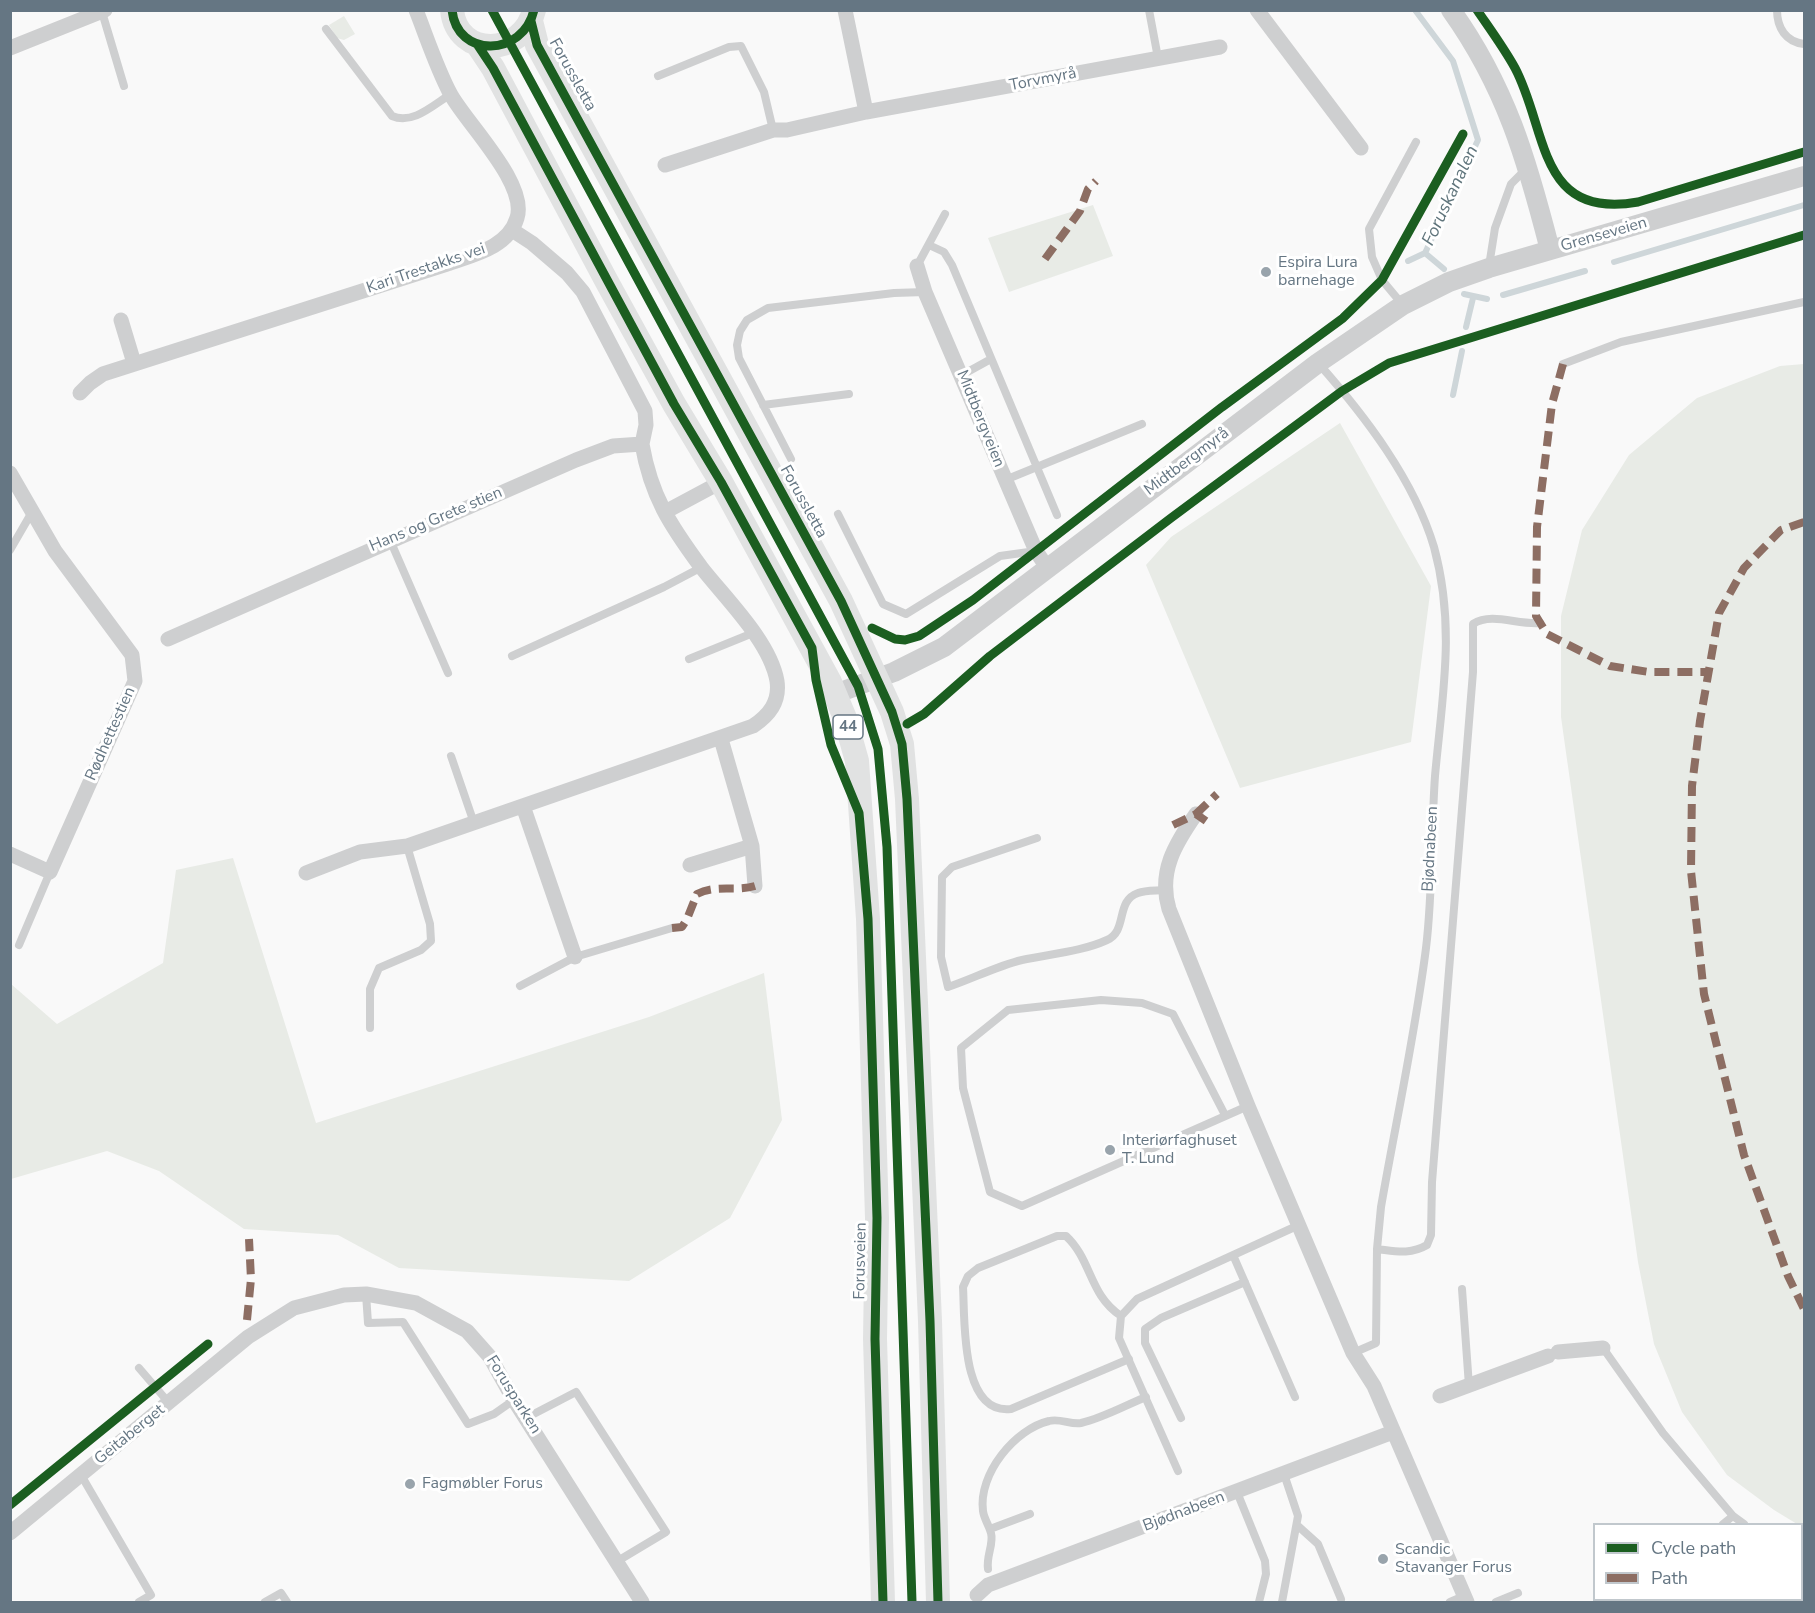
<!DOCTYPE html>
<html>
<head>
<meta charset="utf-8">
<style>
  body { margin:0 }
  #map { position:relative; width:1815px; height:1613px; overflow:hidden; background:#f9f9f9; font-family:"Nunito Sans",sans-serif }
  canvas { display:block }
  .frame { position:absolute; inset:0; border:12px solid #657683; pointer-events:none }
  .legend { position:absolute; left:1593px; top:1523px; width:210px; height:78px; box-sizing:border-box; background:#fff; border:2px solid #c1c8cd; margin:0; padding:8px 10px; list-style:none; font-size:18px; color:#657683 }
  .legend li { display:flex; align-items:center; gap:12px; height:30px }
  .legend b { width:30px; border:2px solid #c1c8cd }
</style>
</head>
<body>
<div id="map">
<canvas width="1815" height="1613"></canvas>
<div class="frame"></div>
<ul class="legend">
<li><b style="height:8px;background:#1b5e20"></b>Cycle path</li>
<li><b style="height:8px;background:#8d6e63"></b>Path</li>
</ul>
</div>
<script>
const ctx = document.querySelector('canvas').getContext('2d');
ctx.lineJoin = 'round';
function fill(path, color) {
  ctx.fillStyle = color;
  ctx.fill(path, 'evenodd');
}
function trace(path, color, width, dash) {
  ctx.strokeStyle = color;
  ctx.lineWidth = width;
  ctx.lineCap = dash ? 'butt' : 'round';
  ctx.setLineDash(dash || []);
  ctx.stroke(path);
}
function drawText(font, color, halo, rows, align = 'center') {
  ctx.font = font + ' "Nunito Sans",sans-serif';
  ctx.lineWidth = 6;
  ctx.setLineDash([]);
  ctx.textBaseline = 'middle';
  ctx.strokeStyle = halo;
  ctx.fillStyle = color;
  for (const [text, x, y, turn = 0] of rows) {
    ctx.save();
    ctx.translate(x, y);
    ctx.rotate((+turn || 0) * Math.PI / 180);
    ctx.textAlign = isNaN(turn) ? turn : align;
    if (halo) ctx.strokeText(text, 0, 0);
    ctx.fillText(text, 0, 0);
    ctx.restore();
  }
}
const green = new Path2D(`
  M344,16L355,34L344,40L337,38L329,25Z
  M1093,205L1113,256L1009,292L988,238Z
  M1804,364V1529L1802,1524H1797L1774,1510L1727,1475L1682,1412L1654,1344L1638,1262L1561,717V616L1582,530L1629,455L1697,398L1780,366Z
  M1340,423L1431,586L1411,742L1240,788L1146,565L1171,537Z
  M233,858L316,1123L649,1017L764,973L782,1120L730,1218L629,1281L399,1268L338,1235L244,1229L159,1171L107,1151L11,1179V984L57,1024L163,963L176,870Z`);
const stream = new Path2D(`
  M1415,10L1453,61L1478,140L1425,253
  M1408,261L1425,253L1444,269
  M1614,262L1804,205
  M1464,294L1487,299
  M1503,295L1585,271
  M1466,327L1473,298
  M1453,395L1462,351`);
const service = new Path2D(`
  M492,10L858,686L878,749L887,847L912,1602
  M1149,10L1158,58
  M1777,10C1777,28 1786,42 1804,44
  M102,12L124,86
  M326,29L392,116C413,125 433,105 451,94
  M658,76L729,47L741,46L764,92L773,130
  M929,245L944,252L952,265L1057,515
  M917,266L945,214
  M1489,266L1495,228L1511,184L1527,168
  M1402,304L1382,280L1372,257L1369,229L1416,142
  M1319,364C1365,416 1414,480 1434,547C1456,627 1442,697 1435,776C1431,833 1433,891 1426,948C1415,1035 1396,1121 1381,1207L1377,1249L1376,1343L1353,1353
  M1563,364L1621,342L1804,302
  M962,375L991,359
  M763,405L849,394
  M791,459L739,358L737,345L740,331L747,320L768,308L894,293L925,292
  M1005,480L1142,424
  M838,514L883,604L906,614L1000,556L1036,551
  M390,540L448,673
  M10,550L32,512
  M512,656L664,587L702,567
  M689,659L753,633
  M451,756L474,823
  M1037,838L952,867L942,877L941,957L948,987C972,979 997,966 1022,960C1049,954 1081,952 1107,940C1128,931 1115,901 1138,893C1146,890 1157,891 1165,890
  M19,945L50,872
  M520,986L575,957L672,928
  M370,1028V989L379,968L421,950L431,941L430,924L407,846
  M1225,1115L1173,1014L1142,1003L1101,1000L1008,1010L961,1048L963,1088L990,1192L1022,1206L1248,1106
  M1377,1249C1395,1251 1410,1255 1427,1245L1431,1235L1432,1182L1473,672V624C1492,612 1517,625 1540,623
  M1233,1255L1295,1397
  M1462,1289L1469,1386
  M366,1294L368,1323L403,1322L468,1424L494,1414L514,1400
  M1121,1316C1089,1295 1092,1260 1066,1236H1057L978,1268L968,1276L963,1287C965,1319 960,1415 1011,1409L1129,1359
  M1603,1348L1663,1433L1733,1516L1744,1524
  M139,1368L169,1403
  M526,1418L576,1392L666,1532L616,1562
  M1181,1418L1145,1343V1329L1161,1318L1245,1282
  M1178,1471L1119,1338L1121,1316L1137,1299L1299,1225
  M81,1475L151,1595L139,1602
  M1237,1492L1265,1561L1266,1574L1259,1602
  M1723,1524L1733,1516
  M1298,1526L1318,1544L1341,1599
  M990,1529L1030,1514
  M988,1569C986,1556 994,1544 991,1533C989,1525 984,1519 983,1511C978,1474 1015,1429 1049,1421C1060,1418 1071,1425 1081,1423C1103,1418 1126,1405 1146,1397
  M265,1602L281,1593L287,1602
  M1282,1602L1298,1516L1284,1474
  M1450,1602L1464,1596
  M1496,1602L1518,1593
  M1635,1602L1639,1600`);
const minor = new Path2D(`
  M845,10L866,112
  M1257,10L1361,148
  M10,48L105,10
  M665,165L773,130H787L866,112L1220,47
  M512,230L532,243L567,273L583,292L645,411L646,425L642,444
  M917,266L925,292L1036,551L1048,569
  M121,320L134,363
  M80,393L90,383L103,374L447,264C472,255 508,248 517,218C528,184 468,125 451,95C437,69 427,38 416,10
  M10,473L55,551L132,655L135,681L50,872L10,854
  M665,512L721,482
  M168,639L576,460L613,446L642,444C651,496 670,525 701,567C725,598 770,641 777,681C780,702 769,715 753,726L407,846L360,852L306,873
  M721,739L752,846L755,886
  M523,806L575,957
  M1196,814C1175,844 1158,872 1169,909L1248,1106L1353,1353L1374,1386L1467,1602
  M690,865L752,846
  M1558,1352L1603,1348
  M1440,1396L1548,1356
  M10,1533L248,1337L294,1308L344,1295L366,1294L416,1303L467,1331L490,1357L514,1400L642,1602
  M977,1595L988,1585L1393,1432`);
const tertiary = new Path2D(`
  M1451,10C1506,87 1527,160 1550,250
  M835,694L894,672L944,647L1318,363L1403,305L1449,282L1489,268L1804,176`);
const primary = new Path2D(`
  M452,10C457,59 523,57 534,10
  M531,21L537,45L841,601L892,712L902,744L907,799L930,1321L938,1602
  M477,44L493,68L607,282L674,404L721,482L830,682L845,718L857,761L868,919L877,1218L875,1339L883,1602`);
const quiet = new Path2D(`
  M1045,259L1080,211L1088,189L1096,181
  M1563,364L1552,404L1537,527L1536,616L1547,634L1610,666L1649,672H1707
  M1804,522L1781,530L1744,568L1719,613L1700,721L1692,786L1691,871L1704,994L1744,1155L1788,1276L1804,1309
  M1196,814L1217,794
  M1173,825L1196,814L1206,821
  M672,928L682,927L687,919L697,894C716,884 735,892 755,886
  M247,1320L251,1279L249,1239`);
const cycleway = new Path2D(`
  M452,10C457,59 523,57 534,10
  M492,10L858,686L878,749L887,847L912,1602
  M1477,10C1490,29 1504,48 1515,68C1548,130 1537,220 1638,202L1804,152
  M531,21L537,45L841,601L892,712L902,744L907,799L930,1321L938,1602
  M477,44L493,68L674,404L721,482L812,648L816,680L831,745L859,813L868,919L877,1218L875,1339L883,1602
  M872,628L895,639L905,640L919,636L973,600L1222,407L1343,318L1382,280L1463,134
  M907,724L924,714L990,656L1171,518L1342,391L1389,363L1804,235
  M10,1505L208,1344`);
const markers = [
  [1266,272,6,"#99a4ac"],
  [1110,1150,6,"#99a4ac"],
  [410,1484,6,"#99a4ac"],
  [1383,1559,6,"#99a4ac"]
];
const shields = [
  [848,727,30]
];
const shieldNames = [
  ["44",848,727]
];
const streetNames = [
  ["Forussletta",572,75,61],
  ["Torvmyrå",1043,80,-11],
  ["Grenseveien",1604,235,-16],
  ["Kari Trestakks vei",426,269,-19],
  ["Midtbergveien",980,419,68],
  ["Midtbergmyrå",1187,462,-37],
  ["Forussletta",803,502,61],
  ["Hans og Grete stien",436,520,-23],
  ["Rødhettestien",111,734,-66],
  ["Bjødnabeen",1431,849,-87],
  ["Forusveien",861,1261,-89],
  ["Forusparken",513,1395,58],
  ["Geitaberget",130,1435,-39],
  ["Bjødnabeen",1184,1512,-21]
];
const poiNames = [
  ["Espira Lura",1278,263],
  ["barnehage",1278,281],
  ["Interiørfaghuset",1122,1141],
  ["T. Lund",1122,1159],
  ["Fagmøbler Forus",422,1484],
  ["Scandic",1395,1550],
  ["Stavanger Forus",1395,1568]
];
const waterNames = [
  ["Foruskanalen",1451,196,-65]
];
fill(green, '#e8ebe6');
trace(stream, '#ced6d9', 6);
trace(service, '#cecfd0', 8);
trace(minor, '#cecfd0', 15);
trace(tertiary, '#cecfd0', 20);
trace(primary, '#e1e2e2', 24);
trace(quiet, '#8d6e63', 8, [15, 8]);
trace(cycleway, '#1b5e20', 9);
for (const [x, y, r, color] of markers) {
  const dot = new Path2D();
  dot.arc(x, y, r, 0, 2 * Math.PI);
  ctx.fillStyle = color;
  ctx.fill(dot);
  trace(dot, '#fff', 2);
}
for (const [x, y, w] of shields) {
  const box = new Path2D();
  box.roundRect(x - w / 2, y - 12, w, 24, 4.5);
  ctx.fillStyle = '#fff';
  ctx.fill(box);
  trace(box, '#657683', 1.5);
}
drawText('bold 15px', '#657683', null, shieldNames);
drawText('16px', '#657683', '#fff', streetNames);
drawText('16px', '#657683', '#fff', poiNames, 'left');
drawText('italic 18px', '#60757c', '#fff', waterNames);
</script>
</body>
</html>
